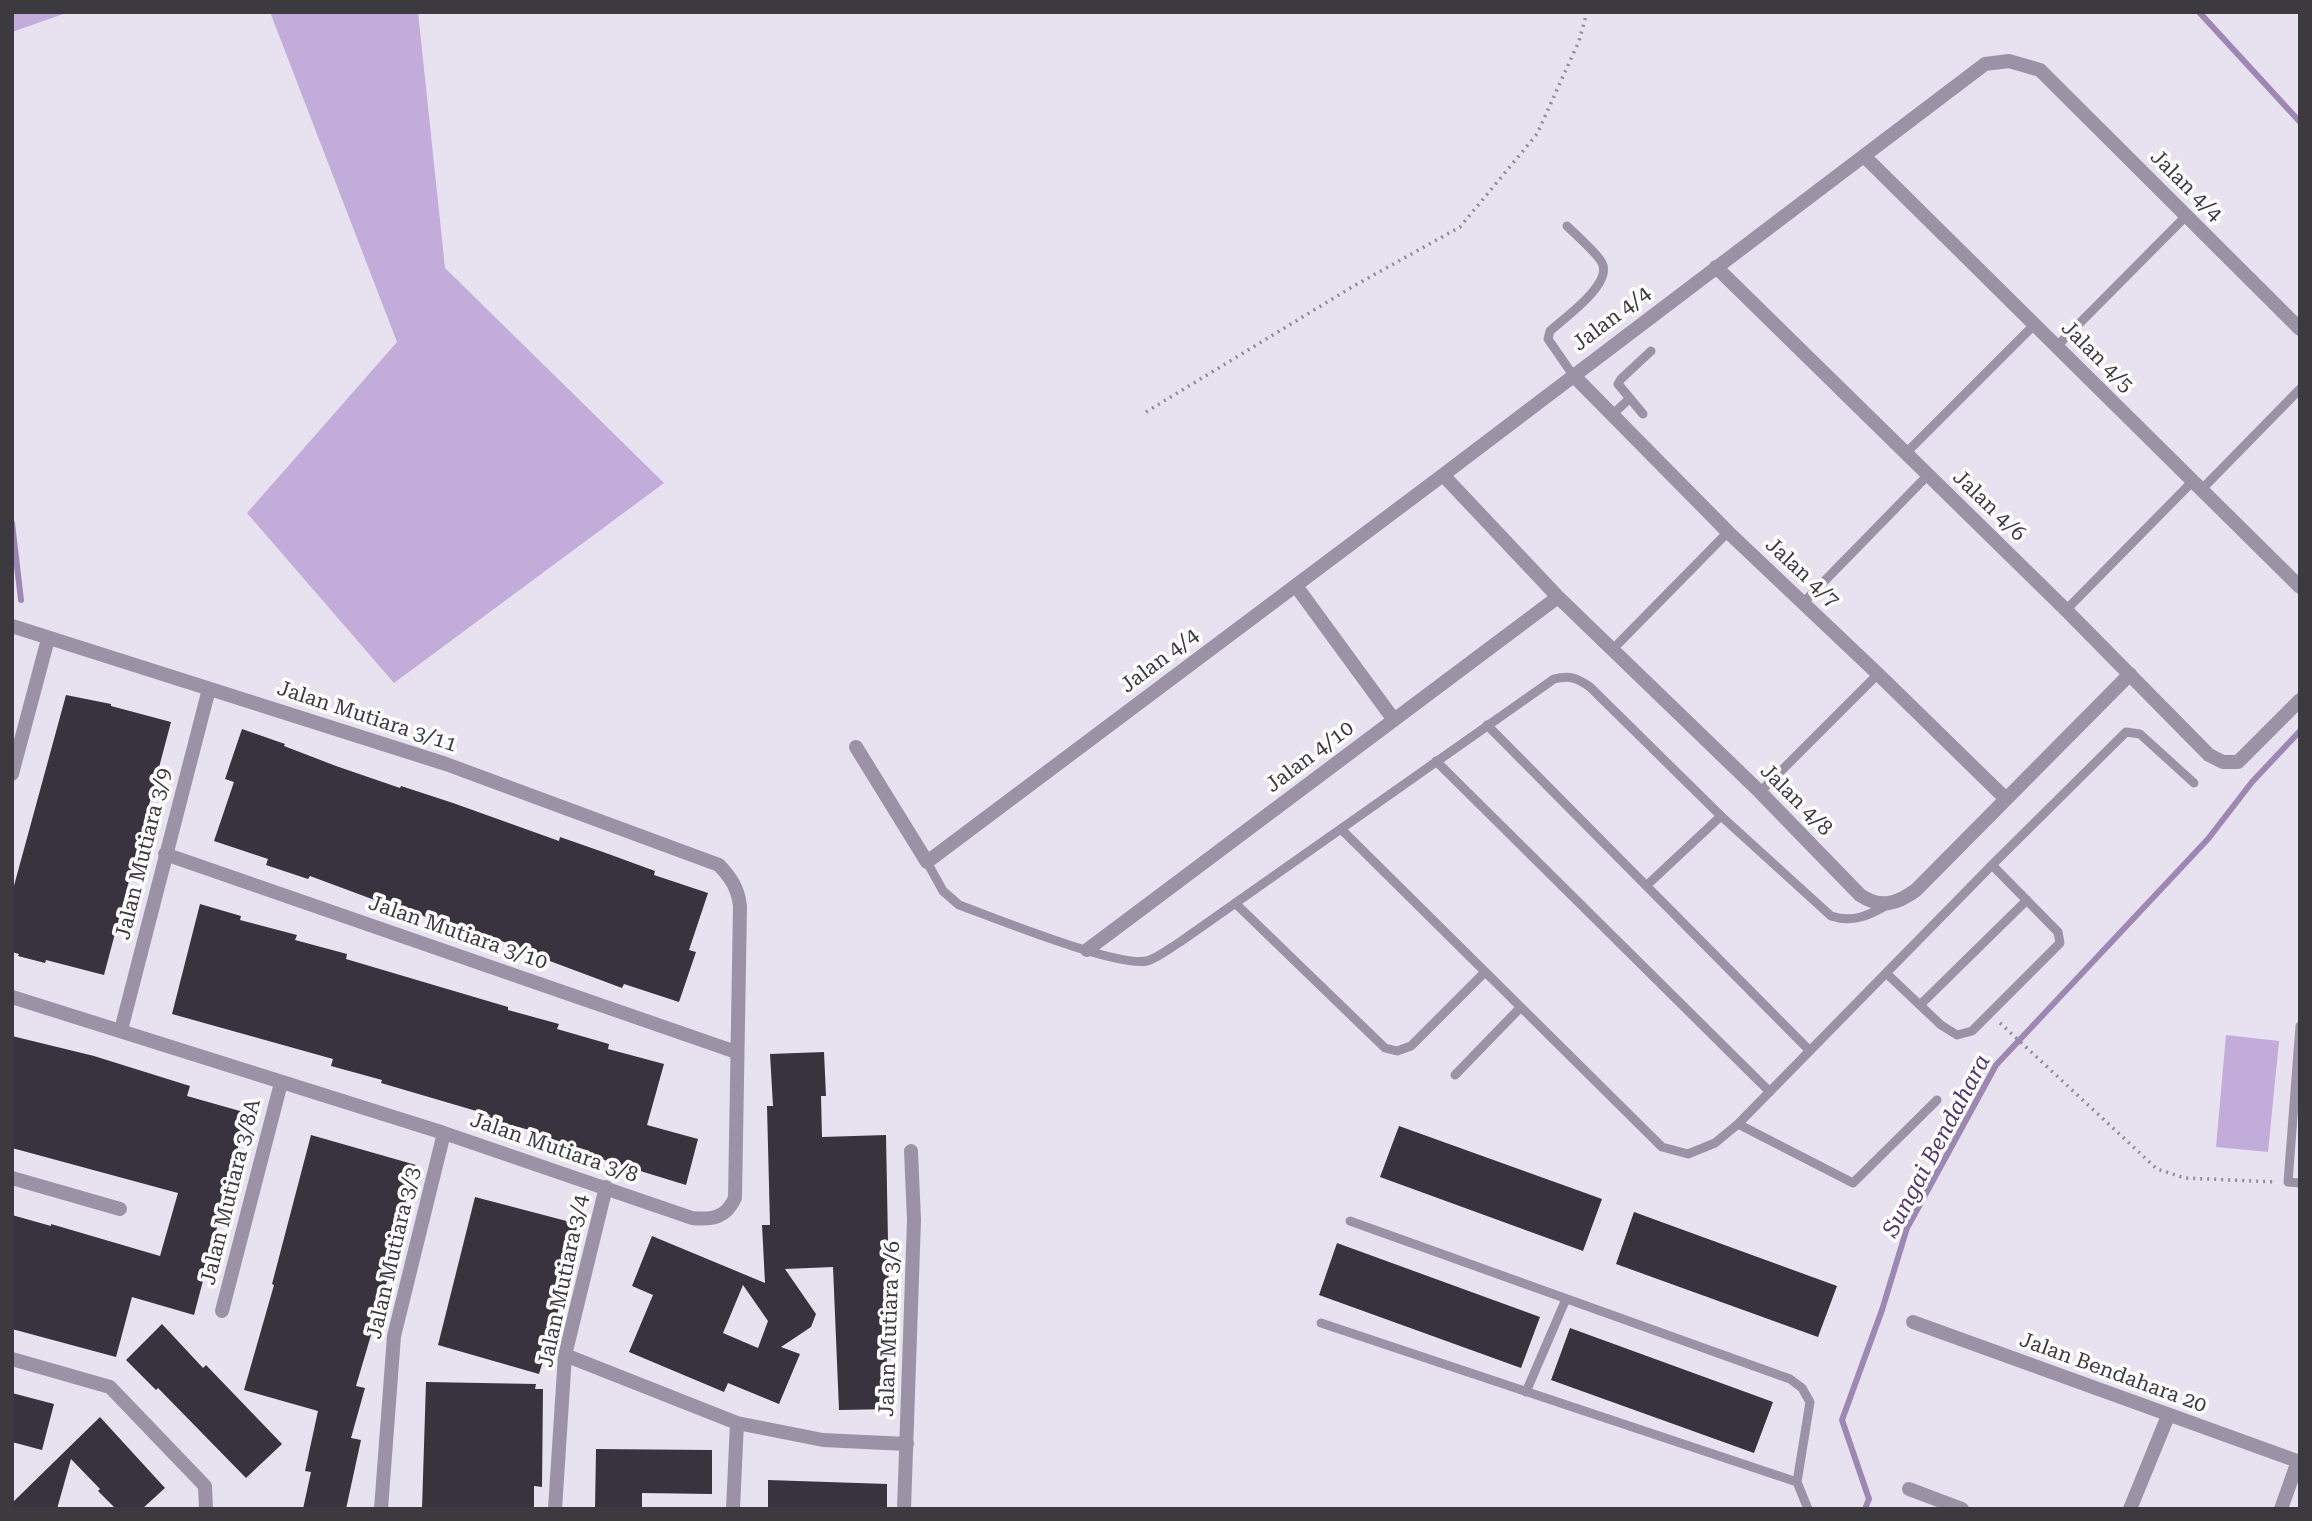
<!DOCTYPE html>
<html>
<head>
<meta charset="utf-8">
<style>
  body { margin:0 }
  #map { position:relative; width:2312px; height:1521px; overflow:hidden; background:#e8e1ef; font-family:"Roboto Serif",serif }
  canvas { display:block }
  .frame { position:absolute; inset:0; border:14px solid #3c393f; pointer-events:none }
</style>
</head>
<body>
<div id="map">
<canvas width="2312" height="1521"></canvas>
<div class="frame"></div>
</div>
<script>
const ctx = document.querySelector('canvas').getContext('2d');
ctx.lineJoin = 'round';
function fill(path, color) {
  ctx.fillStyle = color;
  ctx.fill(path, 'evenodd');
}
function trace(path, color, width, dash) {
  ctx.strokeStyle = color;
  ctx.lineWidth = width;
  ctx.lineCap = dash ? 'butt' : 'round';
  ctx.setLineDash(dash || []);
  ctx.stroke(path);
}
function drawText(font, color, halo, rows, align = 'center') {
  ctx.font = font + ' "Roboto Serif",serif';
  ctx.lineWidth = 7;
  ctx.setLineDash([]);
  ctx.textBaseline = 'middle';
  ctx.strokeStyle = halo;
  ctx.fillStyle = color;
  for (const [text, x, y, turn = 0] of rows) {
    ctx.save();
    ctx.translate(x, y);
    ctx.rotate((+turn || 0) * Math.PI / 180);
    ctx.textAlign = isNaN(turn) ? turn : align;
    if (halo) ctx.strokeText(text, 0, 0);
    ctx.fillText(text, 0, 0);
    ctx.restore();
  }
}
const green = new Path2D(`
  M12,12H69L12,32Z
  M270,12H418L445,268L664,483L394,683L247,513L397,342Z
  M2226,1035L2279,1041L2268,1152L2216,1147Z`);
const stream = new Path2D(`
  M2199,12L2300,122
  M12,523L21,600
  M1865,1509L1869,1499L1842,1420L1882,1310L1907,1228L1996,1065L2208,839L2252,782L2300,731`);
const building = new Path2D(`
  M66,695L111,704V706L171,722L104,975L46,960L45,963L18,956L19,954L12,952V893Z
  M242,729L285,744L284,746L336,766L400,788L401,786L453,803L559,841L560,837L603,852L655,871L654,875L708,893L689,950L696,952L679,1002L624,984L622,988L531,954L532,952L468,929V932L415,913V915L310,876L308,879L266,865L268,859L214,841L234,782L225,779Z
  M200,904L241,916L240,920L297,935L295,940L347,954L346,959L508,1007V1010L559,1024L557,1029L609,1044L608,1049L664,1064L647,1125L698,1139L686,1185L588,1155L590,1151L540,1137L541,1133L488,1119L490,1115L381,1083L382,1080L331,1066L333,1059L172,1014Z
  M12,1036L94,1056L190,1086L187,1096L247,1113L194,1315L132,1297L116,1357L12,1329V1215L51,1226V1224L160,1256L178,1193L12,1148Z
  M824,1052L826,1096H821L822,1137L886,1135L889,1295H884L887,1364H891L893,1409L839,1410L833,1267L785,1269L816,1314L811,1327L781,1347L800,1354L779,1404L728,1383L724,1392L629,1352L653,1295L632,1286L652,1236L765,1283L762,1225H770L767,1106H773L770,1054ZM743,1285L768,1321L758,1348L723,1333Z
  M1399,1126L1602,1199L1583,1251L1380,1177Z
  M311,1135L416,1165L400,1222H402L389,1274L356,1386L365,1388L351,1438L361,1440L346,1509H303L311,1472L305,1471L318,1411L244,1390L274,1285L272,1284Z
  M475,1197L578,1224L563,1277L568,1278L539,1374L438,1345Z
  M1634,1212L1837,1286L1818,1337L1616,1264Z
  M1337,1243L1540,1317L1521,1368L1319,1295Z
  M162,1324L203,1368L206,1365L282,1444L246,1478L158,1388L156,1390L126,1360Z
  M1570,1328L1773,1402L1754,1453L1551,1380Z
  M426,1382L536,1384L535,1389H543L542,1487L534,1486V1509H422Z
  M12,1393L54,1404L42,1450L12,1442Z
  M100,1417L165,1488L142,1509H116L98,1491L100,1489L71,1459L57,1509H12V1503Z
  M596,1449L712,1450V1494L642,1493V1509H595Z
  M768,1480L887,1484V1509H768Z`);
const path = new Path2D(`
  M1146,412L1352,287L1460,227L1537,134L1579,41L1587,12
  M2000,1023L2157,1169L2185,1178L2276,1182`);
const lane = new Path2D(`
  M1567,226C1575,234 1598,254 1602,263C1613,284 1564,318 1550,331L1548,339L1573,375
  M2057,346L2186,216
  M1643,414L1618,384L1621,379L1651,351
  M1612,415L1629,399
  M1906,453L2035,324
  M2202,489L2300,389
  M1803,603L1928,475
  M2066,610L2193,481
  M1612,650L1728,532
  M1487,725L1810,1051
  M1436,761L1770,1092
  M1760,792L1878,674
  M1341,829L1662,1147L1688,1154L1715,1143L1738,1124L1992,865L2126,732L2140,734L2194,783
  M927,862L943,891L959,905C995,918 1115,967 1147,961C1158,958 1170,948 1180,942L1554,679C1570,675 1577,678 1590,687L1721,816L1831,916C1852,923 1868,916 1887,905
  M1646,886L1721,816
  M1235,903L1385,1048L1397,1051L1411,1046L1484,973
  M1886,973L1941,1025L1957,1035L1972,1031L2060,943L2058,932L1992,865
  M1920,1005L2027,900
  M2300,1026L2288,1182L2300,1183
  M1455,1075L1520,1008
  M1738,1124L1853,1183L1937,1100
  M1350,1221L1790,1379L1802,1388L1810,1402L1797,1482L1808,1509
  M1321,1323L1797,1482
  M1526,1392L1566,1299`);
const street = new Path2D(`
  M1865,157L2300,587
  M1716,267L2066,610L2209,755L2223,762H2238L2300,700
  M1573,375L1728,532L1878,674L2005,798
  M1443,475L1558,597L1760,792L1860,895C1881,909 1897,904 1916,890L2130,674
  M1296,586L1394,720
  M12,626L446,764L719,865C731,878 738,888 740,906L735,1198C726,1218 712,1220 692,1218L444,1133L12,997
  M856,747L927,862L1443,475L1985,64L2009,61L2040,70L2300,329
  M12,774L48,639
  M165,854L736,1052
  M1087,950L1558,597
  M121,1030L209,689
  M12,1178L120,1209
  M222,1311L281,1083
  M1913,1322L2300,1462
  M565,1355L737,1423L823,1440L907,1444
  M12,1359L110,1387L205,1486L206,1509
  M1909,1489L1962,1509
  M381,1509L394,1336L444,1133
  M555,1509L565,1355L606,1187
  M733,1509L737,1423
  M904,1509L914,1220L911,1151
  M2130,1509L2168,1416
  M2281,1509L2298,1461`);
const streetNames = [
  ["Jalan 4/4",2186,186,45],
  ["Jalan 4/4",1612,319,-37],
  ["Jalan 4/5",2097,357,45],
  ["Jalan 4/6",1989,506,44],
  ["Jalan 4/7",1802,573,43],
  ["Jalan 4/4",1160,661,-37],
  ["Jalan Mutiara 3/11",367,717,18],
  ["Jalan 4/10",1310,757,-37],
  ["Jalan 4/8",1796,800,45],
  ["Jalan Mutiara 3/9",144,854,-76],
  ["Jalan Mutiara 3/10",458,933,19],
  ["Jalan Mutiara 3/8",554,1148,19],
  ["Jalan Mutiara 3/8A",231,1192,-76],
  ["Jalan Mutiara 3/3",394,1253,-77],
  ["Jalan Mutiara 3/4",564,1281,-78],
  ["Jalan Mutiara 3/6",890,1329,-88],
  ["Jalan Bendahara 20",2113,1373,20]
];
const waterNames = [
  ["Sungai Bendahara",1937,1146,-62]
];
fill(green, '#c2acd9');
trace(stream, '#9d87b3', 6);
fill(building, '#38333e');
trace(path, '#908b95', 3.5, [2, 5]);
trace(lane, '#9c92a6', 9);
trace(street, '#9c92a6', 14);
drawText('21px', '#3c393f', '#fff', streetNames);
drawText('italic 23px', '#54356e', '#fff', waterNames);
</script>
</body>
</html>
